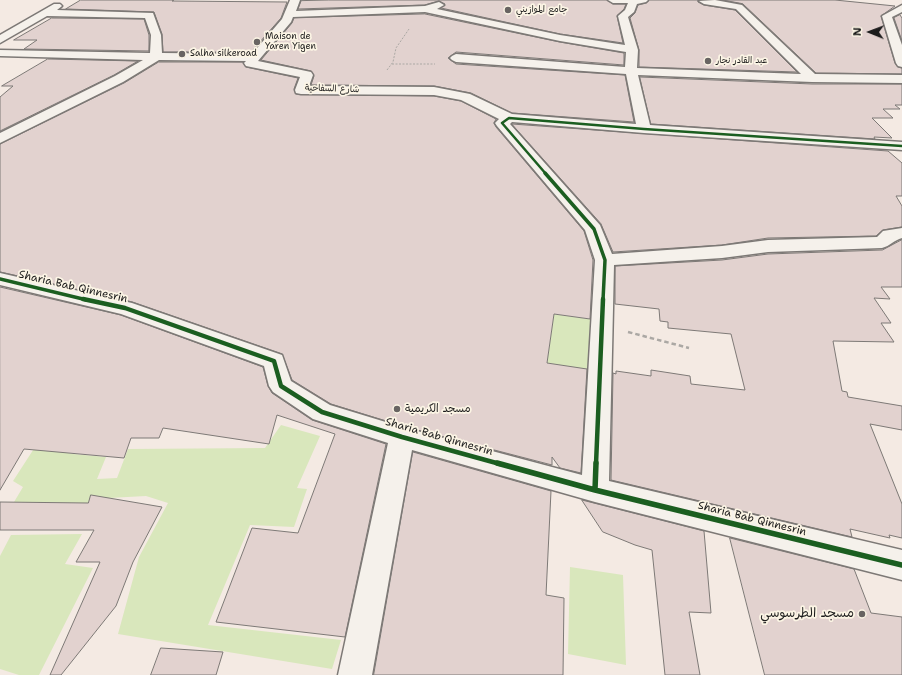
<!DOCTYPE html>
<html>
<head>
<meta charset="utf-8">
<style>
  body { margin:0 }
  #map { position:relative; width:902px; height:675px; overflow:hidden; background:#f4eae3; font-family:"Shantell Sans",sans-serif }
  canvas { display:block }
  .north { position:absolute; left:850px; top:12px; width:40px; height:40px; -webkit-text-stroke:3px #fcf5e5; paint-order:stroke; rotate:271deg; font-size:11px; font-weight:700; line-height:16px; text-align:center; color:#1c1c1c }
  .north::after { content:''; display:block; margin:auto; width:14px; height:18px; background:#1c1c1c; clip-path:polygon(50% 0,100% 100%,50% 72%,0 100%) }
</style>
</head>
<body>
<div id="map">
<canvas width="902" height="675"></canvas>
<div class="north">N</div>
</div>
<script>
const ctx = document.querySelector('canvas').getContext('2d');
ctx.lineJoin = 'round';
function fill(path, color) {
  ctx.fillStyle = color;
  ctx.fill(path, 'evenodd');
}
function trace(path, color, width, dash) {
  ctx.strokeStyle = color;
  ctx.lineWidth = width;
  ctx.lineCap = dash ? 'butt' : 'round';
  ctx.setLineDash(dash || []);
  ctx.stroke(path);
}
function drawText(font, color, halo, rows, align = 'center') {
  ctx.font = font + ' "Shantell Sans","Playpen Sans Arabic",sans-serif';
  ctx.lineWidth = 3.5;
  ctx.setLineDash([]);
  ctx.textBaseline = 'middle';
  ctx.strokeStyle = halo;
  ctx.fillStyle = color;
  for (const [text, x, y, turn = 0] of rows) {
    ctx.save();
    ctx.translate(x, y);
    ctx.rotate((+turn || 0) * Math.PI / 180);
    ctx.textAlign = isNaN(turn) ? turn : align;
    if (halo) ctx.strokeText(text, 0, 0);
    ctx.fillText(text, 0, 0);
    ctx.restore();
  }
}
const green = new Path2D(`
  M554,314L596,320L594,371L547,363Z
  M281,425L320,436L297,488L307,489L294,527L250,525L208,625L341,640L332,669L118,634L139,557L168,503L146,496L109,498L107,504L14,502L23,487L13,481L37,444L73,454L106,457L97,479L117,478L128,449L265,448Z
  M82,534L65,564L93,568L39,675H19L0,669V556L11,535Z
  M570,567L623,575L626,665L568,654Z`);
const building = new Path2D(`
  M81,0H174L172,1L287,2L281,18L251,52H163L162,34L154,12L66,9Z
  M329,0H607L613,4H626L624,9L617,16L623,43L560,34L441,8L445,4L439,1L425,5L298,9L301,1Z
  M650,0H698V2L704,5L735,10L797,72L639,67V50L630,18L635,13L638,5L646,3Z
  M723,0H835L895,6L881,16L895,63L898,67L902,68V74L816,73L743,4Z
  M425,14L560,42L624,53V65L456,52L448,58L456,64L625,75L634,122L512,113L471,93L434,86L311,85L314,76L311,71L261,60L292,23L294,18Z
  M900,15L902,18V41L894,18Z
  M52,18L144,19L149,35V51L24,49L37,40H14Z
  M48,59L138,61L114,75L0,131V97L13,86H2Z
  M159,62H243L246,67L298,78L294,89L296,94L434,96L461,101L496,119L494,123L496,127L584,231L593,260L590,319L554,314L547,363L587,369L581,473L560,468L552,457V465L402,426L331,404L292,380L282,354L132,302L0,272V144L124,83Z
  M640,77L812,84H902V105H895L900,109H883L893,118H872L892,138L874,137L875,139L651,124Z
  M512,124L888,151L902,163V196H896L902,206V227L883,230L876,236L768,238L722,245L613,252L601,224Z
  M902,240V287H881L890,299L874,298L891,323H881L894,342L833,341L842,391L847,392L848,397L902,406V430L870,424L902,504V538L889,535L890,538L850,529L852,537L611,480L613,373L616,374V371L651,376V370L690,376L691,384L745,390L731,334L668,328V322L660,321L659,309L615,304V266L722,260L768,254L882,250Z
  M0,287L121,315L263,367L268,386L272,393L312,420L386,444L345,637L216,622L252,528L298,533L335,434L277,415L269,444L163,428L159,438H131L124,458L24,449L0,490Z
  M413,452L551,491L546,595L564,598L563,675H374Z
  M91,495L162,507L133,562L116,606L61,675H50L100,562H76L94,530H0V502L88,503Z
  M582,500L704,531L711,613L689,612L700,675H665L652,550L635,545L603,532Z
  M730,538L854,569L871,613L902,617V675H765Z
  M161,648L223,652L216,675H151Z`);
const pathFar1 = new Path2D(`
  M392,64H435
  M387,70L393,62L396,48L409,29`);
const path = new Path2D(`
  M628,332L689,348`);
const minor = new Path2D(`
  M290,0H300L296,11L425,6L439,2L444,5L437,9L560,35L625,45L618,16L625,10L628,3H613L608,0H648L646,2L637,4L634,12L628,17L638,50L637,68L801,74L736,9L704,4L699,1L715,0L742,5L815,74L902,75V83L812,82L638,75L650,125L902,142V150L644,133L512,122L510,124L600,225L612,254L722,246L768,240L877,237L883,231L902,228V238C894,240 890,246 882,248L768,252L722,258L614,265L609,481L902,550V580L595,502L412,450L372,675H338L388,443L313,419L273,392L269,386L264,366L121,314L0,285V273L132,303L282,355L291,381L330,405L402,427L582,475L595,260L585,230L497,126L495,123L499,119L461,100L434,95L301,94L296,93L295,90L300,77L246,66L244,63L246,61L159,60L123,82L0,143V133L115,76L143,60L0,56V50L150,53L151,35L145,18L47,16L0,43V35L54,4H60L62,6L57,10L153,13L161,35L162,53L252,54L282,19ZM425,12L560,41L626,52L625,67L456,54L452,56L450,58L452,60L456,62L626,74L636,124L512,114L470,94L434,87L309,86L313,75L311,72L258,61L291,22L293,17Z
  M902,5V12L892,17L902,45V67L898,66L896,63L882,16Z`);
const cyclewayFar3 = new Path2D(`
  M546,174L502,123L509,118L644,129L902,146`);
const cyclewayFar2 = new Path2D(`
  M545,173L594,229L605,260L603,300
  M0,279L87,300`);
const cyclewayFar1 = new Path2D(`
  M83,299L125,308L274,361L281,386L322,412L402,437L500,464
  M596,464L603,299`);
const cycleway = new Path2D(`
  M497,463L595,490L902,565
  M595,490L596,463`);
const markers = [
  [508,10,4,"#686462"],
  [257,42,4,"#686462"],
  [182,54,4,"#686462"],
  [708,61,4,"#686462"],
  [397,409,4,"#686462"],
  [862,614,4,"#686462"]
];
const farPoinames = [
  ["جامع الموازيني",516,10],
  ["Maison de",265,37],
  ["Yaren Yigen",265,47],
  ["Salha silkeroad",190,54],
  ["عبد القادر نجار",716,61]
];
const farStreetnames = [
  ["شارع السفاحية",332,89,2]
];
const streetNames = [
  ["Sharia Bab Qinnesrin",73,287,13],
  ["Sharia Bab Qinnesrin",439,437,16],
  ["Sharia Bab Qinnesrin",752,519,14]
];
const poiNames = [
  ["مسجد الكريمية",405,409]
];
const nearPoinames = [
  ["مسجد الطرسوسي",854,614]
];
fill(green, '#d9e7bc');
fill(building, '#e2d2cf');
trace(building, '#7d7976', 1);
trace(minor, '#7d7976', 3);
trace(pathFar1, '#aba8a4', 1, [2, 1.5]);
trace(path, '#aba8a4', 2.5, [4.5, 3]);
fill(minor, '#f5f1eb');
trace(cyclewayFar3, '#1b5e20', 2.5);
trace(cyclewayFar2, '#1b5e20', 3.5);
trace(cyclewayFar1, '#1b5e20', 4.5);
trace(cycleway, '#1b5e20', 5.5);
for (const [x, y, r, color] of markers) {
  const dot = new Path2D();
  dot.arc(x, y, r, 0, 2 * Math.PI);
  ctx.fillStyle = color;
  ctx.fill(dot);
  trace(dot, '#fcf5e5', 1.5);
}
drawText('9px', '#1c1c1c', '#fcf5e5', farPoinames, 'left');
drawText('9px', '#1c1c1c', '#fcf5e5', farStreetnames);
drawText('11px', '#1c1c1c', '#fcf5e5', streetNames);
drawText('11px', '#1c1c1c', '#fcf5e5', poiNames, 'left');
drawText('13px', '#1c1c1c', '#fcf5e5', nearPoinames, 'right');
</script>
</body>
</html>
